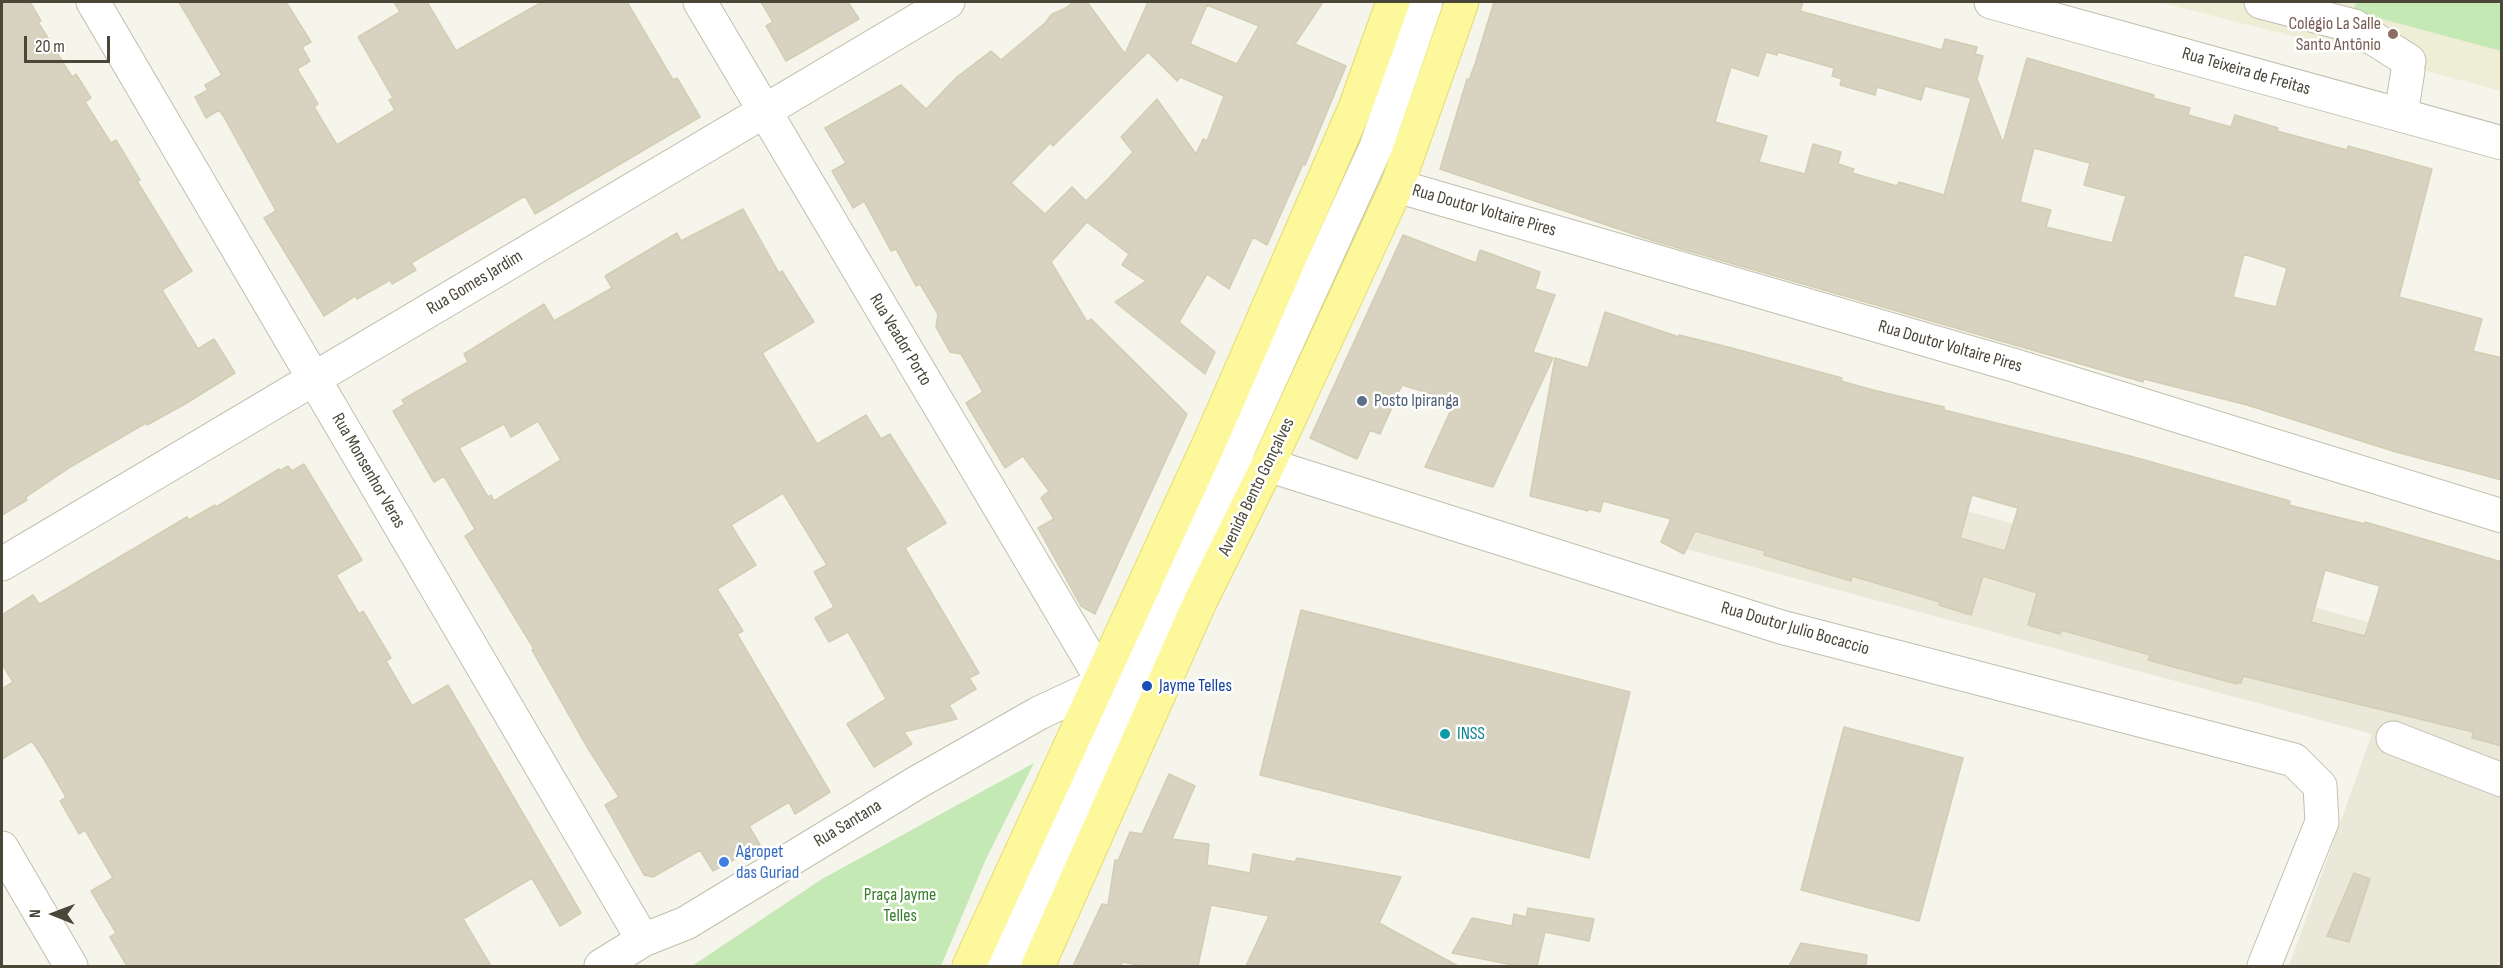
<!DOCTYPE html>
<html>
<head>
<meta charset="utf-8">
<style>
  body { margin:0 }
  #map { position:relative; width:2503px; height:968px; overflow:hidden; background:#f5f5eb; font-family:"Sofia Sans Condensed",sans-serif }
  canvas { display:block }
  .frame { position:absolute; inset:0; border:3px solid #4a4738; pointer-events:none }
  .north { position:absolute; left:24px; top:884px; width:60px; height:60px; -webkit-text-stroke:4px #fff; paint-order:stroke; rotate:271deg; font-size:16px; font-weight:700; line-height:24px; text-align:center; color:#4a4738 }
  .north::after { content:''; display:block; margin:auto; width:21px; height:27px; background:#4a4738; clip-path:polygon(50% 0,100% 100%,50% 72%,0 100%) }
  .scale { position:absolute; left:24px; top:36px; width:86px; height:27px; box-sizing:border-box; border:3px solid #4a4738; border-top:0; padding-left:8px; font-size:18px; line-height:21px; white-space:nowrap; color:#4a4738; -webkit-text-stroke:4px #fff; paint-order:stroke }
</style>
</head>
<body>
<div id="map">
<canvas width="2503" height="968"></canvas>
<div class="frame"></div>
<div class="north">N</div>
<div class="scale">20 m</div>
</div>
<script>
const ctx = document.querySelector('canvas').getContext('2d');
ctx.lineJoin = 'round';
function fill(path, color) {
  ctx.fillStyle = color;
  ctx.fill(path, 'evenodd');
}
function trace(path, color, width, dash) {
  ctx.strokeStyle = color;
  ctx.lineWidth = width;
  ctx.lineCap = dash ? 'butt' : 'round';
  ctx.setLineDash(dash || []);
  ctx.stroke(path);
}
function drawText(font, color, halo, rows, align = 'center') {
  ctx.font = font + ' "Sofia Sans Condensed",sans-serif';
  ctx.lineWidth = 5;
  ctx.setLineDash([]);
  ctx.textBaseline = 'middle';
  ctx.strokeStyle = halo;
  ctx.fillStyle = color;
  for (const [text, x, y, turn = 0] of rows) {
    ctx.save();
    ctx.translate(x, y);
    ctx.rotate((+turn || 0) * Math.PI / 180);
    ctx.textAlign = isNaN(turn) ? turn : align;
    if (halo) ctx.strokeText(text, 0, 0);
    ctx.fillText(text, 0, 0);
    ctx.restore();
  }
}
const residential = new Path2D(`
  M1704,438L2501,659V966H2289L2372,734L1660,542Z`);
const education = new Path2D(`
  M2159,2H2501V91L2409,66Z`);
const green = new Path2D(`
  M2356,2H2501V51L2353,11Z
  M1034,763L986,859L941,966H692L822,879Z`);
const building = new Path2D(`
  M2,2H30L41,21L38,22L72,77L76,74L91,98L85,102L111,143L116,140L140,180L137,181L192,271L162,290L198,349L214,339L235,373L185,404L147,425L146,423L72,466L26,497L27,500L2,515Z
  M179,2H286L311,42L302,47L310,61L297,69L318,104L314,107L337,145L395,110L389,100L393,98L358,37L400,12L394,2H427L456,51L542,2H627L673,80L677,78L700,117L535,214L525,196L411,263L416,270L392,284L390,280L357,299L355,296L324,316L264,218L276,211L224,117L219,110L206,118L195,97L208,90L205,85L222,75Z
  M761,2H848L859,19L786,61L766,26L773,22Z
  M1074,2H1087L1125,54L1148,2H1323L1295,44L1346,66L1305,165L1303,164L1267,245L1253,237L1229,289L1207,274L1179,322L1215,352L1205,374L1115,302L1146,281L1122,265L1129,254L1087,222L1051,262L1087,322L1091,319L1187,414L1095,614L1081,606L1038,528L1054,519L1041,498L1049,491L1023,456L1005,468L966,403L983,392L961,354L950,352L936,327L938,314L920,284L916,286L896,249L891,251L864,201L853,208L832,171L846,163L825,128L901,85L926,109L957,77L991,51L1001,60L1045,23L1052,14L1064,9ZM1207,5L1259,26L1237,64L1190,44ZM1148,52L1177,81L1180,77L1224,96L1207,141L1203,139L1196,154L1157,99L1121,137L1133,152L1110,177L1086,201L1072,187L1045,214L1011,183L1050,143L1053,146Z
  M1494,2H1803L1800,11L1942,50L1945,39L1977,47L1975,54L1983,56L1977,79L2003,143L2027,58L2154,95L2153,98L2190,108L2188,115L2231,127L2235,115L2278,128L2277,131L2347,150L2348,146L2432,169L2399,297L2482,319L2473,351L2502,358V480L2396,452L2247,405L2144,379L2143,382L1654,241L1440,169L1467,79L1469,80L1475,64ZM1766,52L1777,55L1778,52L1834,68L1832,76L1842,79L1840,85L1875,95L1877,87L1921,100L1925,86L1971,98L1944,195L1899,182L1897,186L1852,173L1854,169L1838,164L1841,152L1813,144L1805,174L1759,162L1767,136L1715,122L1731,67L1758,76ZM2034,148L2090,163L2084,185L2126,196L2112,243L2046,227L2051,210L2020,202ZM2244,254L2287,268L2276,307L2233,297Z
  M743,209L779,273L782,271L814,322L762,353L817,444L866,415L881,439L890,434L946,523L905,548L979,673L969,678L976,689L949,705L957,719L904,732L912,744L874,767L847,724L886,699L848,632L829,642L815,618L834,607L814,572L827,565L783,493L731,525L756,565L717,589L743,631L737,634L830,792L795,814L789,802L749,826L760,845L713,871L700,850L653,877L644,875L605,805L619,797L587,747L532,650L534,649L465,536L475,529L444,476L434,482L393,411L405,404L402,400L468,362L464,354L544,304L554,321L612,288L605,276L677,233L681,241ZM538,421L561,460L494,501L491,495L488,497L459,448L504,424L511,437Z
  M1403,235L1476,263L1480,250L1540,272L1535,289L1555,295L1533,352L1553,358L1493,487L1425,467L1455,401L1402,385L1380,434L1370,430L1357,459L1310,438Z
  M1605,312L1679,337V335L1728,347L1842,378L1841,381L1873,390L1944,407V410L2130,456L2290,501L2289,505L2365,524V522L2502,562V746L2472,738L2473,732L2243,676L2241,683L2237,682V684L2148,660L2150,655L2061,630L2060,634L2028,625L2037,593L1983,576L1971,615L1939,605L1940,602L1852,576L1851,581L1764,555L1765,551L1695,531L1684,554L1661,542L1671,519L1603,501L1600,512L1589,509L1588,511L1530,496L1555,358L1588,368ZM1972,495L2018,508L2005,551L1960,538ZM2325,570L2380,586L2365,636L2311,622Z
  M304,464L362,560L336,575L359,614L363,611L391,658L386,661L412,706L448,685L581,913L560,926L532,878L463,919L491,966H127L110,937L116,933L91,891L113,878L85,830L79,834L60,801L66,797L44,759L32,741L2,759V689L13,682L2,664V615L33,595L39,604L42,603L187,517L189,520L215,505L216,507L279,469L280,471L288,466L292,471Z
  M1301,610L1630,692L1589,858L1260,775Z
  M1844,727L1963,758L1919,921L1801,890Z
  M1169,774L1195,786L1172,839L1209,844L1207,865L1250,873L1253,854L1295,862L1297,858L1401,877L1379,923L1458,966H1246L1269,916L1211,905L1198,966H1144L1122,962L1121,966H1073L1102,904L1108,905L1115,860L1118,861L1130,832L1142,834Z
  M2354,873L2370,879L2349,942L2327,936Z
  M1528,908L1594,919L1589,941L1545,932L1537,966H1518L1452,953L1472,918L1512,926L1514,914L1526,917Z
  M1801,943L1867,955L1866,966H1789Z`);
const minor = new Path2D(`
  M93,2L643,940
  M700,2L1101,678
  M1991,2L2502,143
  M2261,2L2354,26L2409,61
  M2401,115L2408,70
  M1397,186L2013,365L2502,516
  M2,564L948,2
  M1175,589L1268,465L1781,627L2294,760L2320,786L2322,822L2264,966
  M2393,738L2502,780
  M2,848L71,966
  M601,966L643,940L686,923L916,783L1039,713L1097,686
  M1003,966L1376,147L1426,2`);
const major = new Path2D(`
  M969,966L1211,439L1355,108L1393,2
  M1038,966L1201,600L1268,465L1397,186L1462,2`);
const markers = [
  [2393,34,6,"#8d6e63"],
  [1362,401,6,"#5c6f8a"],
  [1147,686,6,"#1a4fb4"],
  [1445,734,6,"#0f9aa8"],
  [724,862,6,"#3f7fe0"]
];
const educationNames = [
  ["Colégio La Salle",2381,24],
  ["Santo Antônio",2381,45]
];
const streetNames = [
  ["Rua Teixeira de Freitas",2246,72,16],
  ["Rua Doutor Voltaire Pires",1484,211,16],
  ["Rua Gomes Jardim",475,283,-31],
  ["Rua Veador Porto",900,340,59],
  ["Rua Doutor Voltaire Pires",1950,347,16],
  ["Rua Monsenhor Veras",368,471,60],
  ["Avenida Bento Gonçalves",1257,487,-64],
  ["Rua Doutor Julio Bocaccio",1795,629,16],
  ["Rua Santana",848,824,-31]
];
const serviceNames = [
  ["Posto Ipiranga",1374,401]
];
const transitNames = [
  ["Jayme Telles",1159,686]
];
const cultureNames = [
  ["INSS",1457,734]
];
const shopNames = [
  ["Agropet",736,852],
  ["das Guriad",736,873]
];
const parkNames = [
  ["Praça Jayme",900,895],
  ["Telles",900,916]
];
fill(residential, '#e9e8d9');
fill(education, '#eeedd5');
fill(green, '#c5e9b4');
fill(building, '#d7d3c0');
trace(building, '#d2cdb3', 1.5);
trace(minor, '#c1bfad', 35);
trace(major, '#e4dc6a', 35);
trace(minor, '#fff', 33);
trace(major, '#fdf89c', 33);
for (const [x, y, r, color] of markers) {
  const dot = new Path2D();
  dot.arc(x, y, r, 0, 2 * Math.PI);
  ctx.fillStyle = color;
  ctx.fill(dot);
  trace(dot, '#fff', 2);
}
drawText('18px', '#785e54', '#fff', educationNames, 'right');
drawText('18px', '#4a4738', '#fff', streetNames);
drawText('18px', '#4e5e75', '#fff', serviceNames, 'left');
drawText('18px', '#164399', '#fff', transitNames, 'left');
drawText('18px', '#0d838f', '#fff', cultureNames, 'left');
drawText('18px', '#366cbe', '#fff', shopNames, 'left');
drawText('18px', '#377c2b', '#fff', parkNames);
</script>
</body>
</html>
